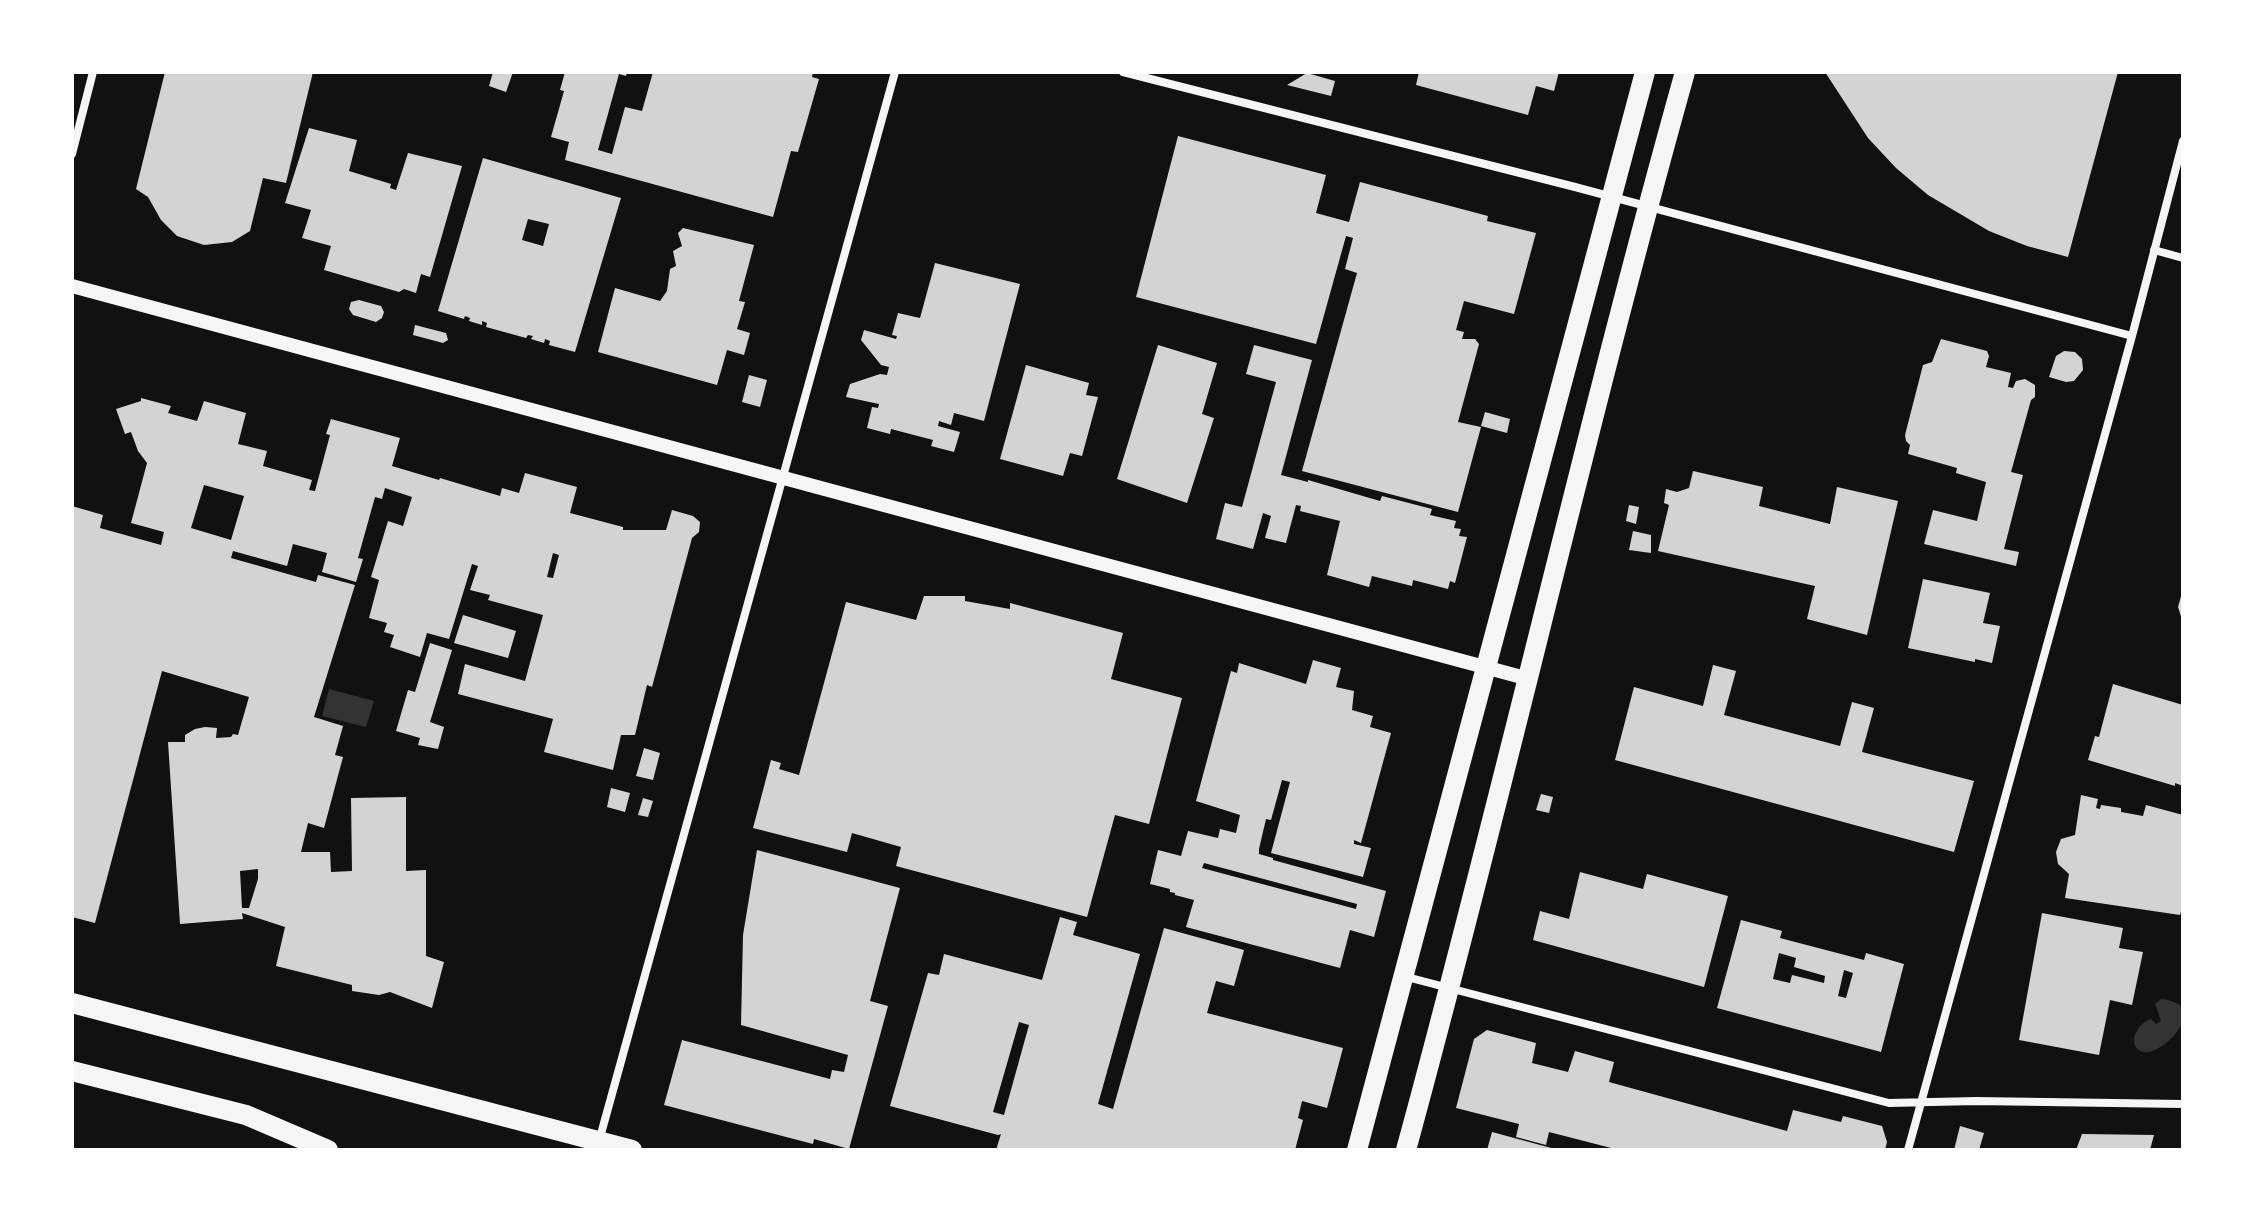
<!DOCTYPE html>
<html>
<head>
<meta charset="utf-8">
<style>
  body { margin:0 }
  #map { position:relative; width:2255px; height:1222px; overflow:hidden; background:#111; font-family:"Times New Roman",serif }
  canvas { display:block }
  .frame { position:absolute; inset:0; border:74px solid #fff; pointer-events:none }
</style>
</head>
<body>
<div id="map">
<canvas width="2255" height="1222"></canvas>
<div class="frame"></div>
</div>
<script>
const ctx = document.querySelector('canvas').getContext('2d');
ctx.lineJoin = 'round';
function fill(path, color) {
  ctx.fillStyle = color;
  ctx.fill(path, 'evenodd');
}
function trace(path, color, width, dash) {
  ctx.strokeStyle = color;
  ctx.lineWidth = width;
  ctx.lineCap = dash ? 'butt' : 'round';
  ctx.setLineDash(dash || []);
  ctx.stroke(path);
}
const water = new Path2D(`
  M329,689L374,701L366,727L322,716Z
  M2161,999C2214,1004 2162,1057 2143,1052C2125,1046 2138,1022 2151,1019L2156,1024L2161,1021L2155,1004Z`);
const building = new Path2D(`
  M165,72H313L286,183L263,178L250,231L232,242L204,245L177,236L161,220L148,197L136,189Z
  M493,72H513L506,92L489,86Z
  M565,72H627L626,76L619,74L598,150L612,154L625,107L642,111L653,72H813L812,77L819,79L798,152L791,151L773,217L565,160L569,142L551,137L564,91L560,90Z
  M1419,72H1559L1554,91L1536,86L1528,115L1416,85Z
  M1825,72H2118L2068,257L2027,246L1989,231L1928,195L1896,168L1868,138Z
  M1307,73L1335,81L1331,96L1287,85Z
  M309,128L357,140L349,171L391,184L390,188L396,190L408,153L462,166L430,277L421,274L416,293L404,289L399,292L324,270L331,246L302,238L311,210L285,203Z
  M1178,136L1326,175L1316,213L1349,222L1360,182L1488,216L1487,221L1536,233L1514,314L1464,301L1456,330L1464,332L1462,339H1475L1479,344L1458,422L1481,427L1458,512L1302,471L1357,273L1345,269L1353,238L1346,236L1316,344L1136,297Z
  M483,158L621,198L575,352L549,345L550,341L545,339L544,343L531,339L533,336L528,335L526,338L486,327L487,323L482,321V325L469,321L470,318L465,316L464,319L438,311ZM528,219L549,224L543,246L522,240Z
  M683,228L754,245L739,301L745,302L737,329L750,333L744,355L727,350L717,385L598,352L615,288L660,301L667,291L670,269L676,266L673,251L682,246L678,233Z
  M935,263L1020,284L984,421L954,413L951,425L939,421L938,426L960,432L954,452L931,446L933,440L891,429L890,434L867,428L872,407L878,408L879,404L846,397L850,384L880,374L887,375L889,367L881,365L861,340L864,330L896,339L897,336L892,335L898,313L920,318Z
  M359,300L381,306L384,312L382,318L376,322L353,315L349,309L351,302Z
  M415,325L446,333L448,340L443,343L413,335Z
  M1941,339L1987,351L1989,356L1986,367L2011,373L2008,387L2013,388L2016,381L2025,379L2035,385V397L2031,400L2011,472L2023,475L2004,549L2019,552L2016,566L1924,544L1933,510L1977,521L1986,482L1956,473L1957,468L1908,454L1910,445L1906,441L1905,435L1923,365L1932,362Z
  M1158,345L1217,363L1202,414L1214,418L1187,503L1117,479Z
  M1254,345L1312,360L1281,475L1308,482V480L1380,501L1382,496L1432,509L1430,515L1456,521L1454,528L1461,529L1459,536L1467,537L1455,583L1450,581L1448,589L1413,580L1412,586L1372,576L1369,587L1327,575L1340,521L1300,511L1301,506L1296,505L1286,543L1265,538L1271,516L1263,513L1253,549L1216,539L1225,503L1242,507L1276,382L1246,374Z
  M2064,351L2075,352L2082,359L2083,370L2074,381L2066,382L2049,377L2056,356Z
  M1026,365L1089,383L1086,395L1098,397L1082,456L1070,453L1063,476L1000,459Z
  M749,375L767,380L760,407L742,402Z
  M141,398L171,406L168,413L197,421L204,401L246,413L238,444L267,451L263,466L312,480L309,490L315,491L330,435L326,434L331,419L400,438L392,466L439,480L440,478L500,496L502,488L519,493L525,473L577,487L570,513L623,527V530H666L672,510L693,516L700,522L699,532L692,538L652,687L647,685L635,735H621L613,770L544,752L553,719L458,694L465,664L525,681L543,615L488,600L490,595L470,590L478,566L472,564L449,639L427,633L420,657L390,647L394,635L384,632L387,623L369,618L379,580L371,577L388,521L403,526L412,497L385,488L382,499L375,497L358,558L363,559L356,582L322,572L327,553L293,544L287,566L233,551L231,558L316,582L318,575L355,585L314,717L343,726L335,755L343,757L324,828L308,823L301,852H330L331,872L352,871L351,798L406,797V871L426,870V956L444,962L432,1008L390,992L379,995L352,991V985L276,966L285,927L242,913L243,919L180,924L168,742H185V735L195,729L205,727L217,728L216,738L231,737L233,734L238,735L249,697L162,671L95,923L72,917V506L103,515L100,528L161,545L164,532L131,523L147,463L138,451L131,432L125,434L116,409L141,401ZM204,485L244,496L231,540L191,528ZM553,553L559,555L553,578L547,577ZM258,869V879L249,908H242L240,871Z
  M1485,412L1510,419L1507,433L1481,426Z
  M1693,471L1763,487L1759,506L1830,524L1837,487L1898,501L1867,635L1807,619L1815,586L1658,551L1669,505L1664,503L1666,489L1677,492L1689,488Z
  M1629,505L1639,507L1636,524L1626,521Z
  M1633,531L1651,535V553L1629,550Z
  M1923,579L1990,593L1983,623L2000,626L1992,663L1975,659V662L1908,648Z
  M2183,589V623L2178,607Z
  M924,596H965V601L1010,609V603L1123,633L1111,679L1182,698L1149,824L1115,815L1087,917L896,866L901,847L852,833L847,852L753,828L771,760L781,763L779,769L799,775L846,602L916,620Z
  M463,615L516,631L508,658L454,643Z
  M430,643L452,650L430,722L444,727L438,749L418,745L420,738L396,731L408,690L415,692Z
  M1313,660L1341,668L1336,687L1354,691L1352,710L1373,716L1370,727L1391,733L1361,843L1354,840V844L1371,848L1363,877L1271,853L1290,782L1282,780L1271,820L1266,819L1259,849V854L1273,858V860L1386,891L1374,937L1350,930L1340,968L1186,927L1194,900L1175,895V893L1170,892V889L1150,884L1158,850L1181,856L1188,831L1218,838L1220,829L1236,833L1240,815L1196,801L1231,671L1237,673L1239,663L1306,684ZM1204,863L1357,904L1356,909L1202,868Z
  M1713,665L1736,671L1724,715L1840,746L1852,702L1874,708L1862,752L1974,781L1954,852L1615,760L1634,687L1703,706Z
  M2113,684L2183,705V786L2175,783V786L2088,760L2095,736L2099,737Z
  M644,748L660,753L653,780L636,776Z
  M611,788L630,793L625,812L607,807Z
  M1541,794L1553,797L1549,813L1536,810Z
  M2081,795L2098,799L2096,808L2100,809L2101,805L2121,808V812L2143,816L2146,805L2183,815V904L2180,915L2065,898L2069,874L2058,864L2056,852L2061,839L2075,835Z
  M643,798L653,801L648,817L638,815Z
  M757,850L900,888L870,1001L888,1006L849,1149L814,1139L813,1144L664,1105L682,1040L830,1079L832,1070L844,1072L848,1055L741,1025L743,935Z
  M1580,872L1643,889L1647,874L1728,896L1704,987L1533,940L1540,911L1569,919Z
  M2042,913L2123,928L2119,948L2143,952L2132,1005L2110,1000L2099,1055L2019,1040Z
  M1060,917L1077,922L1073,935L1140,954L1098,1104L1113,1109L1164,928L1244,950L1234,986L1216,981L1207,1013L1343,1048L1327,1108L1302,1101L1298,1118L1303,1120L1295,1150H996L1001,1134L998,1135L890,1106L928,973L939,975L944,954L1042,980ZM1019,1022L1029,1025L1004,1115L993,1112Z
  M1741,920L1782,931L1780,938L1864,960L1866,953L1904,964L1881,1052L1717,1008ZM1779,953L1796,958L1794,967L1825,976L1824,983L1792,975L1790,983L1773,979ZM1844,970L1853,973L1846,998L1838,996Z
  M1487,1030L1536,1043L1532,1063L1568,1072L1575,1051L1614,1062L1609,1082L1787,1131L1793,1110L1841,1122L1843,1116L1882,1126L1887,1142L1885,1150H1619L1549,1132L1546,1145L1516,1137L1519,1124L1456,1108L1474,1039Z
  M1960,1126L1984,1133L1979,1150H1954Z
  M1492,1132L1555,1149V1150H1487Z
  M2082,1134L2154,1135L2150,1150H2076Z`);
const minor = new Path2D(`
  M1123,72L1575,187L2132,336
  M72,154L93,72
  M2154,250L2183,258
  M1403,976L1889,1103L1976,1101L2183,1104
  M599,1141L895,72
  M1908,1150L2132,336L2183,141`);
const tertiary = new Path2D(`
  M72,286L1529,679`);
const primary = new Path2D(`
  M72,1003L632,1150
  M72,1071L246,1115L328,1150
  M1357,1150L1645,72
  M1406,1150C1504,792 1585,429 1685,72`);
fill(water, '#333');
fill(building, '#d3d3d3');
trace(minor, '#f5f5f5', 8);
trace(tertiary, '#f5f5f5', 14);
trace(primary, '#f5f5f5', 20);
</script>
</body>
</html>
